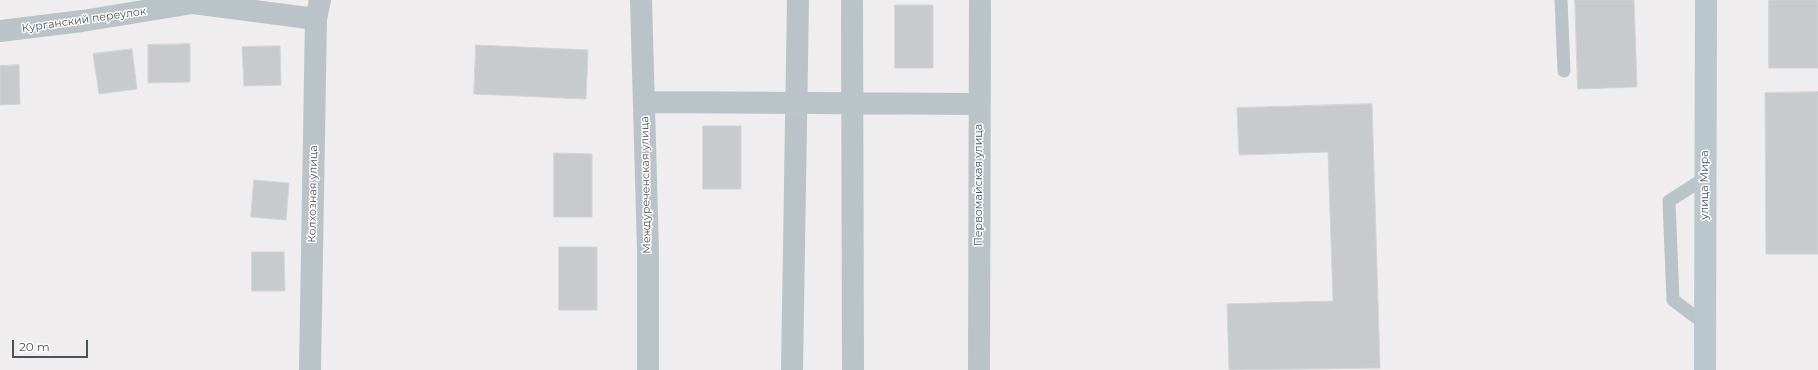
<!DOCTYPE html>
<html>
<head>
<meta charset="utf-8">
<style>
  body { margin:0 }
  #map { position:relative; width:1818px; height:370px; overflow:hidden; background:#efeded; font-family:Montserrat,sans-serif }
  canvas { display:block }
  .scale { position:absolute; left:12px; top:340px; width:76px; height:18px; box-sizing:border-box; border:2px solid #475358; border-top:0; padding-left:5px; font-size:12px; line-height:14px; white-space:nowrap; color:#475358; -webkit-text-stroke:3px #fff; paint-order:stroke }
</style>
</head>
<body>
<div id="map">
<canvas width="1818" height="370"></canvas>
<div class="scale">20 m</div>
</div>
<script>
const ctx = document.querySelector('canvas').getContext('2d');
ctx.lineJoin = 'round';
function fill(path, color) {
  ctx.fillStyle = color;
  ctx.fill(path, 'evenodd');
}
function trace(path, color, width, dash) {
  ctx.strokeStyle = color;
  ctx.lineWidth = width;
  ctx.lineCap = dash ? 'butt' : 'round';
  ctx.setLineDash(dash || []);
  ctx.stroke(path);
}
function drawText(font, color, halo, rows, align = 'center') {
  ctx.font = font + ' Montserrat,sans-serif';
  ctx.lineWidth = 3;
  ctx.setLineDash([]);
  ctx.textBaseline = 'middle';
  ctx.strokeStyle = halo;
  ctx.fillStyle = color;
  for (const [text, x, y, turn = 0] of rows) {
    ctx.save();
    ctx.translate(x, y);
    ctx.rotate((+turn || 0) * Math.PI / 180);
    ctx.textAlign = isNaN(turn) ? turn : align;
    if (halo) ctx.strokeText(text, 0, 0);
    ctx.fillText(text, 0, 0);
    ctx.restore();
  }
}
const building = new Path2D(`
  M1575,0H1634L1637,87L1578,89Z
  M1769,0H1818V68H1769Z
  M895,5H933V68H895Z
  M190,44V82L148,83V45Z
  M476,45L588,50L586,99L474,94Z
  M280,46L281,85L244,86L242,47Z
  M132,49L137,89L99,94L93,54Z
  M19,65L20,104L0,105V66Z
  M1818,92V254H1766L1765,93Z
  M1372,104L1380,368L1229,370L1227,304L1333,301L1328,152L1239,155L1237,108Z
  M703,126H741V189H703Z
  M554,153L592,154V217H554Z
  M254,180L289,183L286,220L251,217Z
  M559,247H597V310H559Z
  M252,252H284L285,291H252Z`);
const service = new Path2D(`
  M1561,0L1564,71
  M1705,324L1673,300L1669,201L1705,178`);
const minor = new Path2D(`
  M641,0L648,251V370
  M852,0L853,370
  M0,31L82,21L193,3L316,19L320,0
  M644,102L979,104
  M310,370L316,19
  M792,370L798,0
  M979,370L980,0`);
const secondary = new Path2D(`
  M1705,370L1706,0`);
const streetNames = [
  ["Курганский переулок",84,20,-8],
  ["Междуреченская улица",646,185,-91],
  ["Первомайская улица",979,185,-90],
  ["улица Мира",1705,185,-90],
  ["Колхозная улица",313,194,-89]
];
fill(building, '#c7cbce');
trace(building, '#d1d5d8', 1);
trace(service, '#bac4c8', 13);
trace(minor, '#bac4c8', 22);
trace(secondary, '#bac7cd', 22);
drawText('11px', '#475358', '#fff', streetNames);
</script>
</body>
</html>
